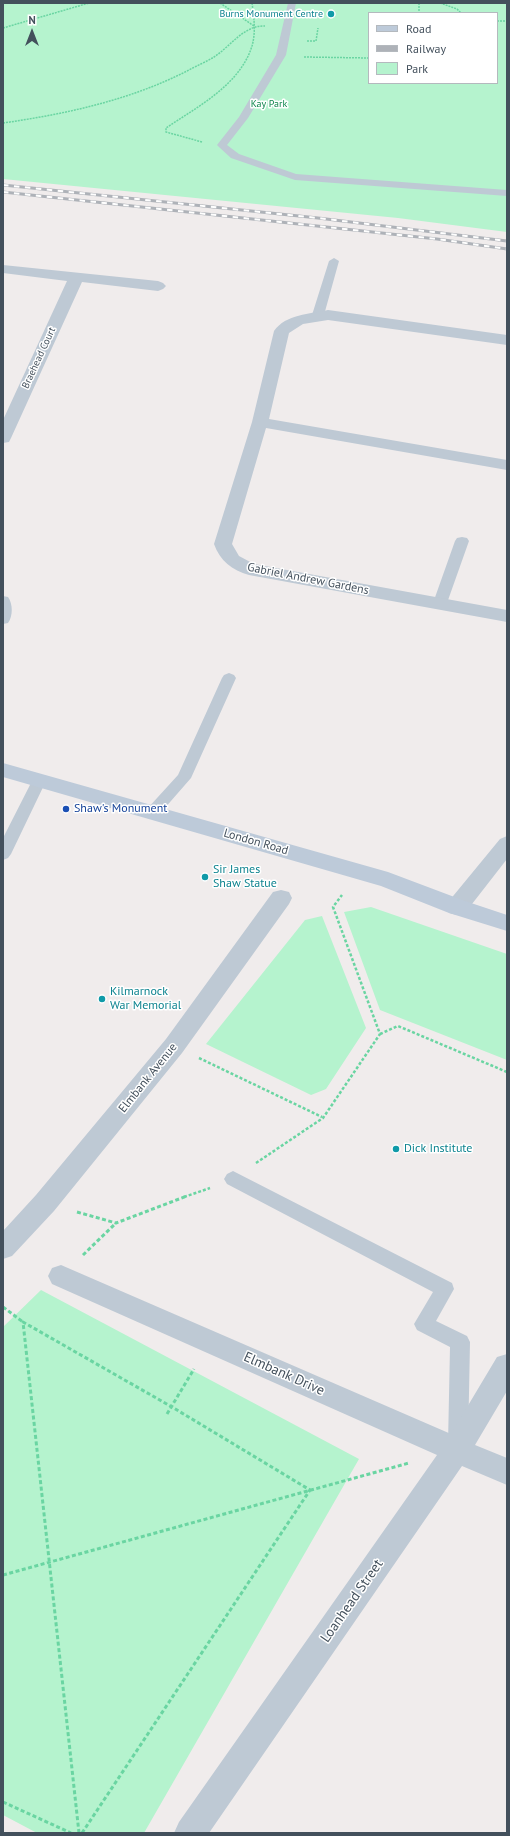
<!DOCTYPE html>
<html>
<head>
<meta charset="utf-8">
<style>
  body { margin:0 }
  #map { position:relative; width:510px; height:1836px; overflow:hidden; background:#f0ecec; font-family:"PT Sans",sans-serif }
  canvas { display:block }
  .frame { position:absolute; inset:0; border:4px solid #43505c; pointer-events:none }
  .legend { position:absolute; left:368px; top:12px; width:130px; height:72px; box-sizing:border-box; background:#fff; border:1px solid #b4b9be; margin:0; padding:5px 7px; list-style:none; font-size:12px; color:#43505c }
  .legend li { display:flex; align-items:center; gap:8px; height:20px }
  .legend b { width:20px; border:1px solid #b4b9be }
  .north { position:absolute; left:12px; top:12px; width:40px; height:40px; -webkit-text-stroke:3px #fff; paint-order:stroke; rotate:0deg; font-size:11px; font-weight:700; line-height:16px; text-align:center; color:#43505c }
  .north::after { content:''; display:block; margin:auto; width:14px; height:18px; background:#43505c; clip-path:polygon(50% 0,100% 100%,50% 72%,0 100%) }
</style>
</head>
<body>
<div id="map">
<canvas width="510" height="1836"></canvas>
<div class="frame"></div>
<ul class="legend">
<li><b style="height:5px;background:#bdcad9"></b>Road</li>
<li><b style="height:5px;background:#aeb2b8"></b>Railway</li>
<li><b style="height:11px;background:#b5f3ce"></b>Park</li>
</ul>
<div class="north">N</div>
</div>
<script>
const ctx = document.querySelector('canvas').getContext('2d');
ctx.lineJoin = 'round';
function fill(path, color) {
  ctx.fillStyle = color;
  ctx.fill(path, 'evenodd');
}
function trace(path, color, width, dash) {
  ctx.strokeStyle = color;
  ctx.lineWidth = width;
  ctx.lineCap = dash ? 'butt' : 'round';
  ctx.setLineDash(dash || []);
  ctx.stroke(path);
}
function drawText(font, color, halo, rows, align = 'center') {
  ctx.font = font + ' "PT Sans",sans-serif';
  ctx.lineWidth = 3;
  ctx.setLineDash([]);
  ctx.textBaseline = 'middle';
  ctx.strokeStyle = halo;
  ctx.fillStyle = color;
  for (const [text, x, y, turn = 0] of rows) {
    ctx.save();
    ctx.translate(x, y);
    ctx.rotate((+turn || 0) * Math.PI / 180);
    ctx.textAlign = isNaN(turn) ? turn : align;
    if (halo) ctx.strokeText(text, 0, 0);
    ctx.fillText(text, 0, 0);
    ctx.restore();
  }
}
const green = new Path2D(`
  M3,3H507V232L398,218L3,179ZM369,13H497V83H369Z
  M371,907L507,954V1060L380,1010L344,912Z
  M322,916L366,1028L326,1089L311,1095L206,1044L305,920Z
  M41,1290L359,1459L144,1833H37L3,1815V1327Z`);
const pathFar2 = new Path2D(`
  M220,3L254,26
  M419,3V12
  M440,3L457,9L461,13
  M411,13H423
  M497,21H507
  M3,28L89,3
  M307,41H316L318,28
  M304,57L369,58
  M3,123C66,114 130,100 187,71C196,66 206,62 214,57C231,46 244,25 265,26
  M202,142L166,132V128C197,107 240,85 252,46C256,32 254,17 252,3`);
const pathFar1 = new Path2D(`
  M380,1034L398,1026L507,1072
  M199,1058L322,1117
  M256,1163L323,1118L380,1034L333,907L342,895
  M184,1197L210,1188`);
const path = new Path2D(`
  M77,1212L116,1223L187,1196
  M83,1255L116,1223
  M3,1307L23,1322
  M167,1414L194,1369
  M3,1575L409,1463
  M3,1802L71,1833
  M79,1833L23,1322L172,1407L310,1490L82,1833`);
const service = new Path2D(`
  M288,3H296L286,55L248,118L227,145L239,154L296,174L507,190V196L295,180L231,158L219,147L217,145L239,117L276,55Z
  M334,258L339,261L324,315L322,317H314L312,315L329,261Z
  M462,537L467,538L469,541L447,603L445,606H435L433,603L455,541L457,538Z
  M3,596L8,597C13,604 13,616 8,623L3,624Z
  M229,673L234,675L236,678L191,778L157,817L152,818L147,817L144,813L147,809L178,775L222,678L224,675Z
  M39,776L44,777L46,781L11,854L8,858L3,860V838L32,781L34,777Z
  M233,1171L452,1283L454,1289L436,1321L467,1336L470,1342L468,1444L465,1451L458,1453L451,1451L448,1444L450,1347L417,1330L414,1324L433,1292L227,1184L224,1179L227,1174Z`);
const minor = new Path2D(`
  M3,265L158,281L163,283L166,286L163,289L158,291L82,282L11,438L9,442L3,443V420L67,281L3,273Z
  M328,310L507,335V345L328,320L303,324L289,333L269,419L507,460V470L266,428L232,544L239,556L254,564L507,610V622L249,575C232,570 220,561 214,544L252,422L274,331C286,314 310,314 328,310Z
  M507,836V859L465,913L457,915L449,913L446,907L449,901L500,839Z
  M281,890L289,892L292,898L289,904L182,1053L54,1211L12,1256L3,1259V1231L36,1195L166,1039L273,892Z
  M61,1265L451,1434L497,1357L507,1354V1391L475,1445L507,1458V1485L462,1466L209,1833H174L179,1822L437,1455L52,1284L48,1276L52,1268Z`);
const secondary = new Path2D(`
  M3,763L388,872L465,901L507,915V931L449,913L381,886L3,777Z`);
const rail = new Path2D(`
  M3,185L318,218L507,241
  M3,192L437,239L507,249`);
const markers = [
  [331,14,4,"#0f9aa8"],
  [66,809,4,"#1a4fb4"],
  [205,877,4,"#0f9aa8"],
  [102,999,4,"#0f9aa8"],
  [396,1149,4,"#0f9aa8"]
];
const farCulturenames = [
  ["Burns Monument Centre",323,14]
];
const farParknames = [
  ["Kay Park",269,104]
];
const farStreetnames = [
  ["Braehead Court",39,358,-65]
];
const streetNames = [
  ["Gabriel Andrew Gardens",308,579,11],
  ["London Road",256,842,16],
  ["Elmbank Avenue",148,1078,-51]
];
const transitNames = [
  ["Shaw's Monument",74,809]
];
const cultureNames = [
  ["Sir James",213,870],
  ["Shaw Statue",213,884],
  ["Kilmarnock",110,992],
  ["War Memorial",110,1006],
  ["Dick Institute",404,1149]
];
const nearStreetnames = [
  ["Elmbank Drive",284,1374,24],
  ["Loanhead Street",352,1601,-55]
];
fill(green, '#b5f3ce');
trace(pathFar2, '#6ad5a2', 1.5, [2, 1]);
trace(pathFar1, '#6ad5a2', 2.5, [3, 2]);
trace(path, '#6ad5a2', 3, [4, 2.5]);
fill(service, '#bec9d4');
fill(minor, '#bec9d4');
fill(secondary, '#bdcad9');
trace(rail, '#aeb2b8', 3);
trace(rail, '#fff', 2, [5.5]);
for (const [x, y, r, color] of markers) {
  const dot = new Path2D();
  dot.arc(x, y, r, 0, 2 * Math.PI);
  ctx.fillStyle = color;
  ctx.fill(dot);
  trace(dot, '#fff', 1.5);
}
drawText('10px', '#0d838f', '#fff', farCulturenames, 'right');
drawText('10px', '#0d854b', '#fff', farParknames);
drawText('10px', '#43505c', '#fff', farStreetnames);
drawText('12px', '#43505c', '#fff', streetNames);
drawText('12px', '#164399', '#fff', transitNames, 'left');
drawText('12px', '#0d838f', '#fff', cultureNames, 'left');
drawText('14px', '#43505c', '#fff', nearStreetnames);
</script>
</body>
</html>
